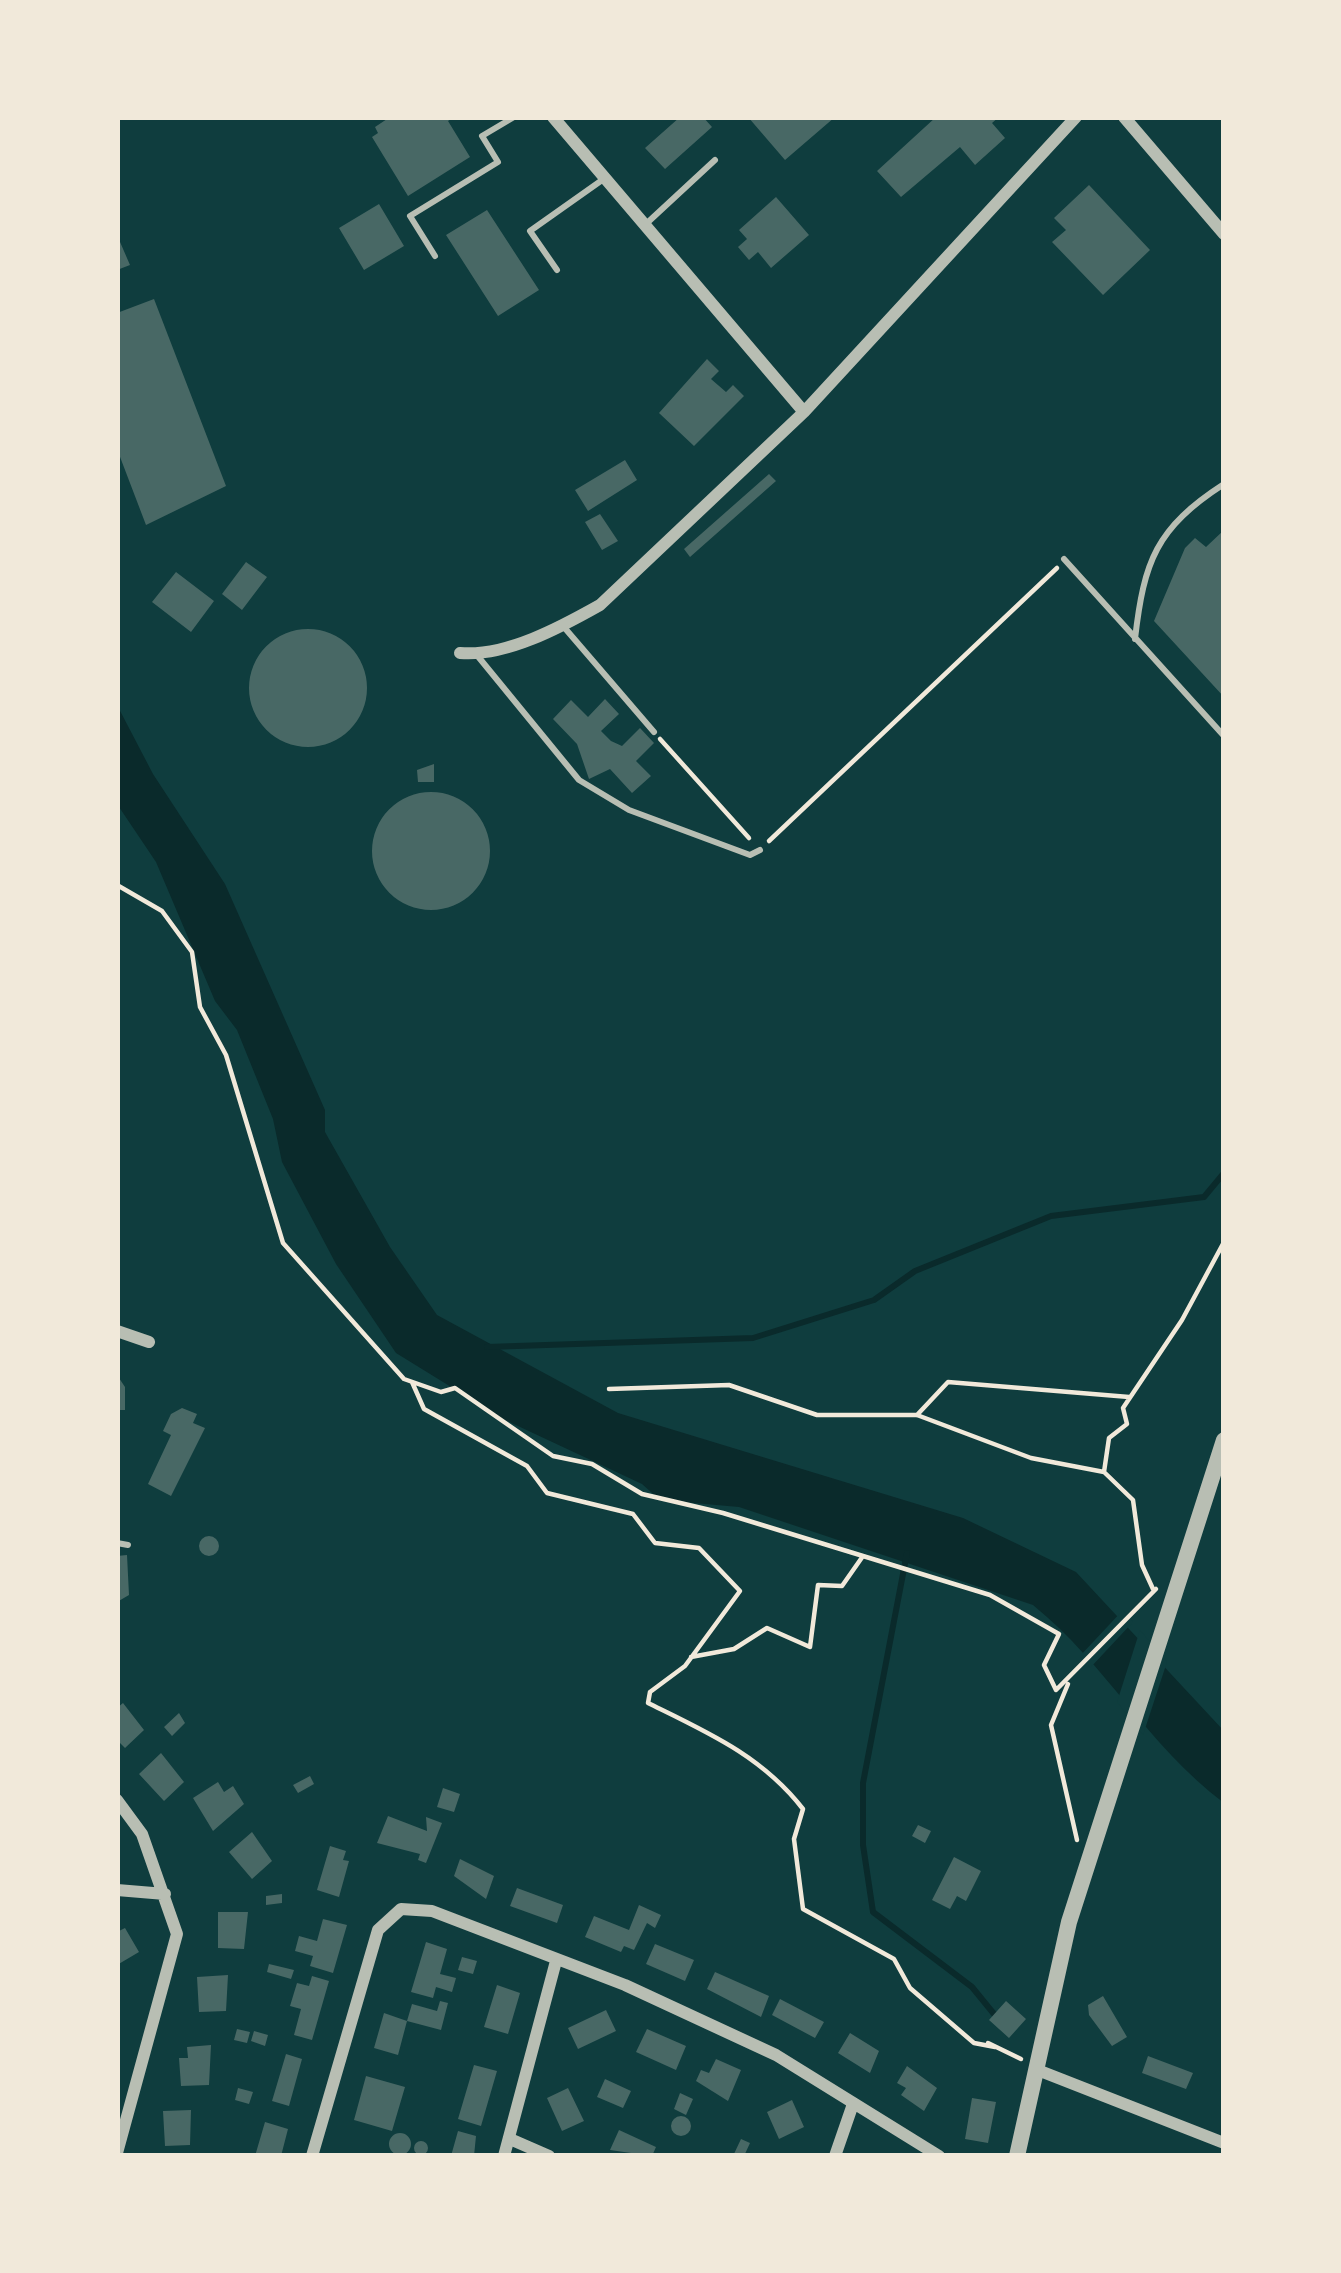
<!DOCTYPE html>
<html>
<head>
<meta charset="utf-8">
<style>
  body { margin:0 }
  #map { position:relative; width:1341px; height:2273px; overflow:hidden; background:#0f3d3e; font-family:Bitter,serif }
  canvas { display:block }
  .frame { position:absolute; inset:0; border:120px solid #f1e9da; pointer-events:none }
</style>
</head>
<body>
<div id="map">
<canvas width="1341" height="2273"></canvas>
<div class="frame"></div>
</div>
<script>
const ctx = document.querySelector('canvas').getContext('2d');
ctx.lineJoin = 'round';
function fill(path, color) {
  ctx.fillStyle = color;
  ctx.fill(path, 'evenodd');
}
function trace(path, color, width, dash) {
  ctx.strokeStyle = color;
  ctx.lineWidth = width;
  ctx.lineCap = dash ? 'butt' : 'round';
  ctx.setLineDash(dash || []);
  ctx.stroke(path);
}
const water = new Path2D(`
  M117,705L153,774L225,884L325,1110V1132L390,1247L437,1315L618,1413L963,1518L1076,1572L1224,1731V1803C1146,1744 1108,1666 1033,1605L739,1507L660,1500L642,1484L503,1419L396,1353L336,1264L282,1162L273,1119L237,1030L215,1001L156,862L117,804Z`);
const pier = new Path2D(`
  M1123,1610L1133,1622L1090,1668L1080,1656Z
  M1140,1630L1167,1662L1143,1735L1117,1702Z`);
const stream = new Path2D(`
  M487,1347L753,1338L874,1300L915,1271L1051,1216L1204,1197L1224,1173
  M907,1553L863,1783V1845L873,1912L972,1987L994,2014`);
const building = new Path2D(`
  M390,117H454L448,121L470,157L408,196L372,137L378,133L375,127Z
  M680,117H703L712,127L665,169L645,148Z
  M748,117H835L785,160Z
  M936,117H999L992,123L1005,138L975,165L960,147L901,197L877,171Z
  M1089,185L1150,250L1103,295L1052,242L1066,230L1054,218Z
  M776,197L809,235L771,268L758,252L749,260L738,247L747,239L739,230Z
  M379,204L404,246L364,270L339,228Z
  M487,210L539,290L498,316L446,235Z
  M117,235L130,265L117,270Z
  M154,299L226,486L146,525L117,449V313Z
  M707,359L719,371L711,379L726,392L733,385L744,396L694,446L659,413Z
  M625,460L637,480L588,511L575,490Z
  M769,474L776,481L690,557L684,549Z
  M600,514L618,541L602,550L585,522Z
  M1224,530V697L1154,621L1185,548L1195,538L1206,547Z
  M246,562L267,577L242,610L222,594Z
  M176,572L214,601L191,632L152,602Z
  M249 688a59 59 0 1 1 118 0a59 59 0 1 1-118 0Z
  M605,699L619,714L601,731L611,741L622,746L640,728L654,743L636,761L651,776L632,793L610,769L589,779L577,744L553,719L571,700L588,717Z
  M434,764V782H418L417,770Z
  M372 851a59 59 0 1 1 118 0a59 59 0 1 1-118 0Z
  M117,1375L125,1387V1410H117Z
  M182,1408L197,1414L193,1423L205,1428L171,1496L148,1484L171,1435L163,1431L171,1414Z
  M199 1546a10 10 0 1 1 20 0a10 10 0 1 1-20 0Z
  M127,1555L129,1595L117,1602V1556Z
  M123,1703L144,1730L125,1748L117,1740V1708Z
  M179,1713L185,1723L172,1736L164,1727Z
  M161,1753L184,1782L164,1801L139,1774Z
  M310,1776L314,1784L298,1793L293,1785Z
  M218,1782L224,1792L233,1786L244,1804L213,1831L193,1798Z
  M443,1788L460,1794L454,1812L437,1807Z
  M388,1816L427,1831L426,1817L442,1823L426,1863L418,1860L420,1854L377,1843Z
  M918,1825L931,1831L925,1843L912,1836Z
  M252,1832L272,1861L252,1879L229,1852Z
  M330,1846L346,1851L343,1860L349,1861L339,1897L317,1890Z
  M954,1857L981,1871L966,1901L957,1896L950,1909L932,1900Z
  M460,1859L494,1876L486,1899L454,1876Z
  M517,1888L563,1905L557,1923L510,1906Z
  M282,1894V1903L266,1905V1896Z
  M639,1905L661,1915L655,1928L647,1923L634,1950L624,1946L621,1952L585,1937L594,1916L629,1930Z
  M218,1912H248L244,1949L218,1948Z
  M323,1919L347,1925L333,1973L310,1966L313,1956L295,1951L299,1936L317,1941Z
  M125,1928L139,1952L117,1965V1932Z
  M426,1942L447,1949L440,1974L456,1978L452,1992L436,1987L433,1998L411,1992Z
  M655,1944L694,1960L685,1981L646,1964Z
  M462,1957L477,1961L473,1974L458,1970Z
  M269,1964L294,1970L291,1979L267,1972Z
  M715,1972L769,1996L761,2017L707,1989Z
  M228,1975L226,2011L199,2012L197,1977Z
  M312,1976L329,1981L312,2040L294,2035L301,2009L290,2006L297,1983L309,1986Z
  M497,1985L520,1993L508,2034L484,2027Z
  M1103,1996L1127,2037L1112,2046L1089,2015L1088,2005Z
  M780,1999L824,2022L815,2038L772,2015Z
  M440,2001L448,2003L441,2030L407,2021L412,2004L437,2011Z
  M1006,2001L1026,2019L1009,2038L989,2020Z
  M606,2010L616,2031L578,2049L568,2028Z
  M384,2013L407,2021L398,2055L374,2048Z
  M237,2029L250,2032L247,2043L234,2040Z
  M647,2029L686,2046L676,2070L636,2052Z
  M254,2031L268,2035L265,2046L251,2041Z
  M850,2033L879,2051L870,2073L838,2053Z
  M211,2045L209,2085L181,2086L179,2058H188L187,2047Z
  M286,2054L302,2059L289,2106L272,2101Z
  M1148,2056L1193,2073L1186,2089L1142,2073Z
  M716,2059L741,2070L728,2101L696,2081L701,2070L709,2073Z
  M474,2065L497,2071L481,2126L458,2119Z
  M907,2066L937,2088L924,2111L901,2095L906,2088L897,2083Z
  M366,2076L405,2087L392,2131L354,2120Z
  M605,2079L631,2091L623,2108L597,2097Z
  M238,2088L253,2092L249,2104L235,2100Z
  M568,2088L584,2121L562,2131L547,2098Z
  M680,2093L693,2099L686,2115L674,2109Z
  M972,2098L996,2102L988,2143L965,2139Z
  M792,2100L804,2127L779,2139L767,2112Z
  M191,2110L190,2145L165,2146L163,2111Z
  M671 2126a10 10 0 1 1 20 0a10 10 0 1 1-20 0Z
  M265,2122L288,2129L281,2156H255Z
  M619,2130L656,2147L652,2156L610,2150Z
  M458,2131L476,2136L474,2156H451Z
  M389 2144a11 11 0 1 1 22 0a11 11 0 1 1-22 0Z
  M741,2139L750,2143L744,2156H733Z
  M414 2148a7 7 0 1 1 14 0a7 7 0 1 1-14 0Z`);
const path = new Path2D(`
  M660,739L749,838
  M769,841L1057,568
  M117,885L162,911L192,952L200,1007L226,1055L283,1243L404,1379L441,1392L455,1388L553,1456L592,1464L642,1494L723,1513L990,1595L1059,1634L1044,1665L1056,1690L1156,1589
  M412,1382L424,1409L527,1466L547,1493L633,1514L655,1543L699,1548L740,1591L685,1666L650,1692L648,1703C707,1732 762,1756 803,1809L794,1839L803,1909L894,1959L910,1988L974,2043L995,2047
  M609,1389L729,1385L817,1415H917L1031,1458L1104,1472
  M917,1415L948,1382L1129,1397
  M1153,1589L1142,1565L1133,1500L1104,1472L1109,1438L1127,1424L1123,1408L1182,1320L1224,1242
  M691,1657L734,1649L767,1628L810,1647L818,1585L842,1586L863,1556
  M1068,1684L1051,1725L1077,1840
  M988,2043L1021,2059`);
const service = new Path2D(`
  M647,223L715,160
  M435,256L410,216L498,162L482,136L514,117
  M557,270L530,231L605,178
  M1064,559L1224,736
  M563,626L654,732
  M1135,639C1144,561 1156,528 1224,484
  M476,654L579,780L629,810L750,855L760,850
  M117,1543L128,1545`);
const minor = new Path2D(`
  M553,117L804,412
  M1124,117L1224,234
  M460,653C506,657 561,627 600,605L804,412L1076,117
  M117,1331L149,1342
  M117,1800L142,1834L177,1934L117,2153
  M117,1890L165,1894
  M1035,2069L1224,2143
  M510,2139L549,2156
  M312,2156L378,1930L401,1909L432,1911L625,1985L776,2055L939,2156
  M504,2156L556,1961
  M835,2156L853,2104`);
const tertiary = new Path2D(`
  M1017,2156L1069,1922L1224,1440`);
fill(water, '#0a2a2b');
fill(pier, '#0f3d3e');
trace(stream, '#0a2a2b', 6);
fill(building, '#486865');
trace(path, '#f1e9da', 4.5);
trace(service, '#b8beb3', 6);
trace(minor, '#b8beb3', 12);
trace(tertiary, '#b8beb3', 16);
</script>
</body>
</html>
